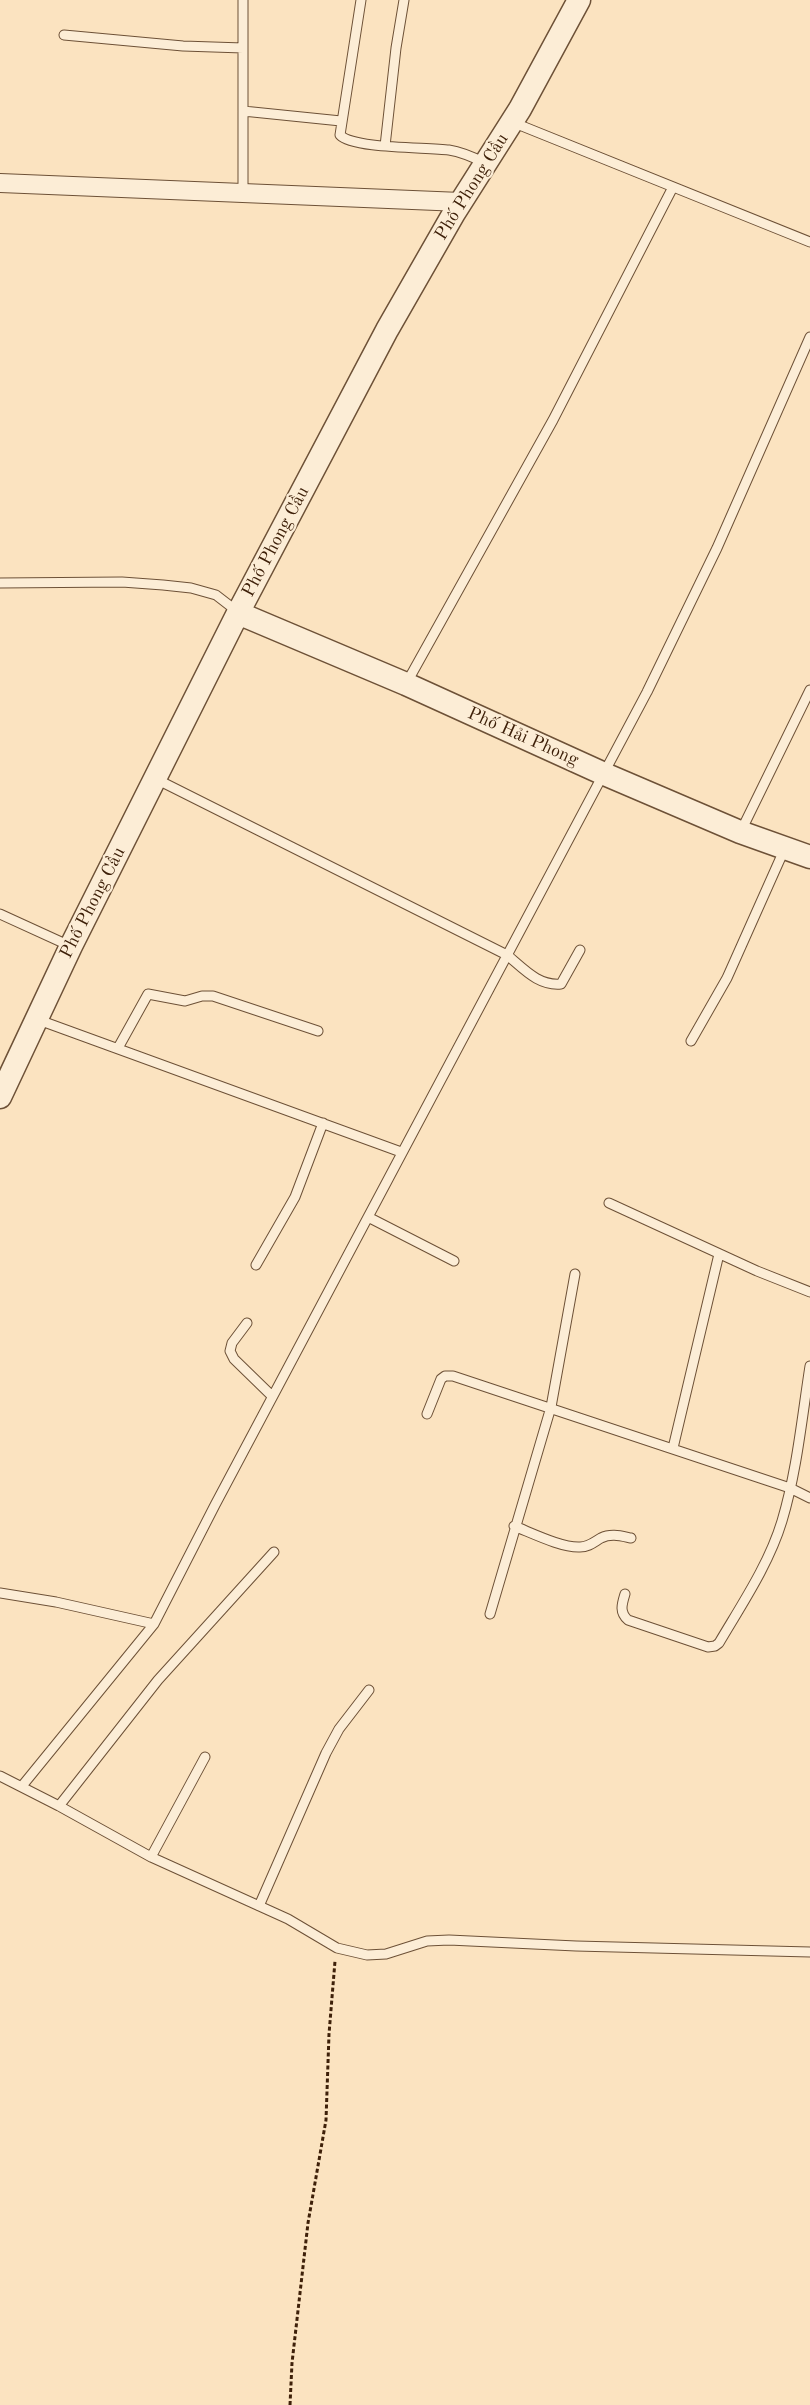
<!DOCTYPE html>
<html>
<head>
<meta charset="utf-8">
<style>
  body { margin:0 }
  canvas { display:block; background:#fbe3c0 }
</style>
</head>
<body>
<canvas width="810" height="2405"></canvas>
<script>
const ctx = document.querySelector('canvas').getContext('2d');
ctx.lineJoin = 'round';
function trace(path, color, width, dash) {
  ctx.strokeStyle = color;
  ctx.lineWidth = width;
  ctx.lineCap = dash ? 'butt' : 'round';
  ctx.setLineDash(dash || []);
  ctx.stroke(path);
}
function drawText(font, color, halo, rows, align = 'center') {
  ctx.font = font + ' "Old Standard TT",serif';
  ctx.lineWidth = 4.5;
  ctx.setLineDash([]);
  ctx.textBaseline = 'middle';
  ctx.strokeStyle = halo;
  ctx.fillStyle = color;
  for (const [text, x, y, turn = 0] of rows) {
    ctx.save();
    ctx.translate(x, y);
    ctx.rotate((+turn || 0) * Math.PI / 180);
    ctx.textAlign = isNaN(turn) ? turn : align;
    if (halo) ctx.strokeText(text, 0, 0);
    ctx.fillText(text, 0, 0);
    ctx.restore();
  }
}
const path = new Path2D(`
  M290,2405L292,2363L308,2223L326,2120L329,2034L335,1961`);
const service = new Path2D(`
  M243,0V192
  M361,0L340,135C353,149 427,147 449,150C462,152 473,157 485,163
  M64,35L183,46L243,48
  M243,111L341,121
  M512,122L810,242
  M385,146L396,48L404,0
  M0,583L122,582L163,585L191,588L216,595L238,612
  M406,684L553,420L673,187
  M156,779L507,955C524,969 538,986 561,984L580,950
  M741,831L810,690
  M0,914L70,946
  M36,1019L401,1152
  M691,1041L727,978L785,848
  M118,1048L148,994L185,1001L202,996H213L318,1031
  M609,1203L757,1271L810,1292
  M368,1217L454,1261
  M256,1265L295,1197L323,1123
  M247,1323L232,1343L230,1351L234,1359L272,1396
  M427,1414L441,1379L445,1376H453L790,1488L810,1498
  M673,1448L719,1254
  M514,1526C532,1533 562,1548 580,1547C589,1547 594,1542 601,1538C611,1533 621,1536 631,1538
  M0,1593L56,1602L154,1624
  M625,1594C622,1604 619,1612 628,1620L708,1647L715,1646L719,1643C742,1604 769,1564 782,1521C797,1471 802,1417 810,1366
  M490,1614L551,1407L575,1274
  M0,1776L59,1806L151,1857L288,1919L337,1948L367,1955L386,1954L427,1941L449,1940L576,1946L810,1952
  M22,1786L154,1624L215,1505L647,692L717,548L810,337
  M59,1806L158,1680L274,1552
  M151,1857L205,1757
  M259,1906L326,1753L339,1729L369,1690`);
const minor = new Path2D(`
  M0,183L461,202`);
const tertiary = new Path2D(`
  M238,613L406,684L602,773L740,832L810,857
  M0,1097L71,946L238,613L387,330L454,213L520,109L579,0`);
const streetNames = [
  ["Phố Phong Cầu",472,187,-58],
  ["Phố Phong Cầu",276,542,-62],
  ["Phố Hải Phong",523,737,24],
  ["Phố Phong Cầu",93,903,-63]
];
trace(service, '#6d5137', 11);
trace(minor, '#6d5137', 20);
trace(tertiary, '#6d5137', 25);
trace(path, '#3e2009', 3, [4, 2.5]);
trace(service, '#fcedd6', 9);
trace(minor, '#fcedd6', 18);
trace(tertiary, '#fcedd6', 22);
drawText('18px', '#3e2009', '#fcedd6', streetNames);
</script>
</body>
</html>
